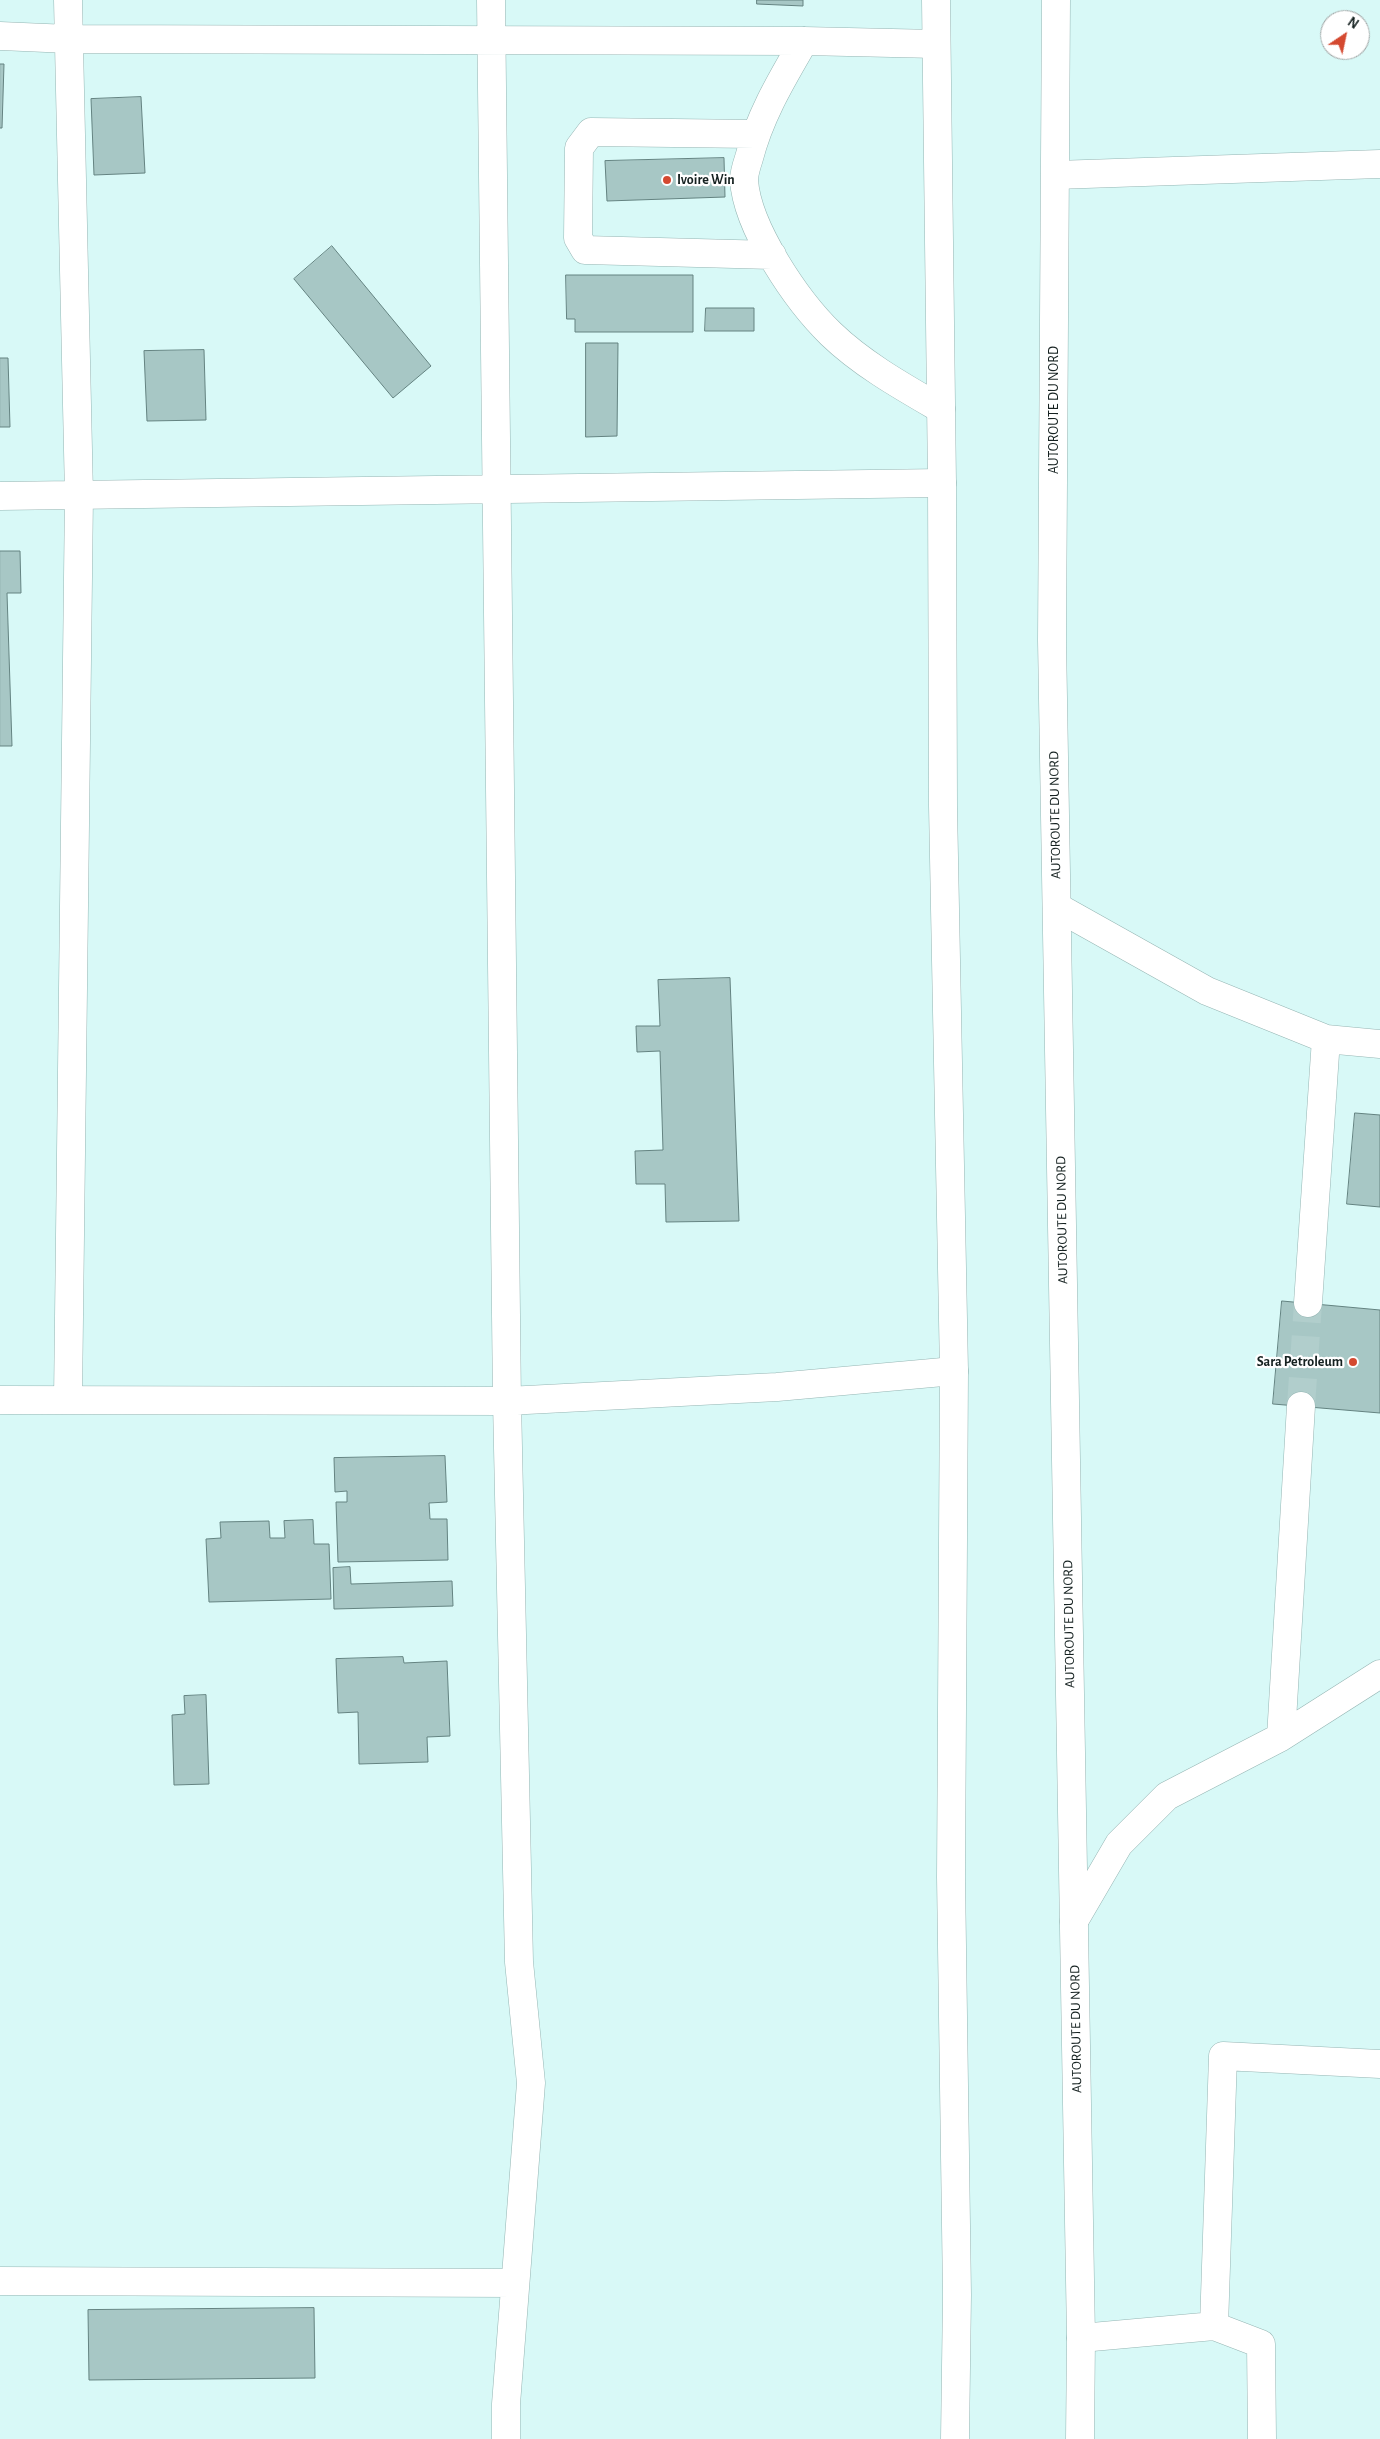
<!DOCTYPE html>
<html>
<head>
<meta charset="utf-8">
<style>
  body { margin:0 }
  #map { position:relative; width:1380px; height:2439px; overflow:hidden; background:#d8f9f7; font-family:"Alegreya Sans",sans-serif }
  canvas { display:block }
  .north { position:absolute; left:1320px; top:10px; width:50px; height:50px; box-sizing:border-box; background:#fff; border:1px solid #a1a6a6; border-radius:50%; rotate:34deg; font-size:14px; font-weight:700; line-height:20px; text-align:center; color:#152120 }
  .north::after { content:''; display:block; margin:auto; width:18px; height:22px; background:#d44930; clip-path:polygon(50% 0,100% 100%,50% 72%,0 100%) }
</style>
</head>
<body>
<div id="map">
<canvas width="1380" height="2439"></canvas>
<div class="north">N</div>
</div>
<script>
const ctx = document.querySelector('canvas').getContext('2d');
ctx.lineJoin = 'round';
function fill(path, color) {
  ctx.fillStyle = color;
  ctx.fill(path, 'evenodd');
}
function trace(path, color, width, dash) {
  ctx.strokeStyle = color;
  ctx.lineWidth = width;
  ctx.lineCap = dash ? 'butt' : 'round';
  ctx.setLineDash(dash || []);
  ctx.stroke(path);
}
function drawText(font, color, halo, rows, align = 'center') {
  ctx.font = font + ' "Alegreya Sans",sans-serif';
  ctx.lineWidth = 4.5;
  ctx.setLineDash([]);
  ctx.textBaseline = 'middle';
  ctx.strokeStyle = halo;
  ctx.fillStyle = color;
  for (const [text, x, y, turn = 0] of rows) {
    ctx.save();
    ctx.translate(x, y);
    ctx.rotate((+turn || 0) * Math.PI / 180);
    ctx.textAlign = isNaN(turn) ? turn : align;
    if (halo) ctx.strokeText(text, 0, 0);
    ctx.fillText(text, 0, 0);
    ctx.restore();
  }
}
const building = new Path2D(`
  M757,0H803V6L757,4Z
  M0,64H4L2,128H0Z
  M141,97L145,173L94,175L91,99Z
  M724,158L725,197L607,201L605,161Z
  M332,246L431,366L393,398L294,279Z
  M566,275H693V332H575V319H567Z
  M706,308H754V331H705Z
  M586,343H618L617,436L586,437Z
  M204,350L206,420L147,421L144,351Z
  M0,358H8L10,427H0Z
  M0,551H20L21,593H7L12,746H0Z
  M730,978L739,1221L666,1222L665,1184H636L635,1151L663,1150L660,1051L637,1052L636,1026H660L658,980Z
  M1355,1113L1380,1115V1207L1347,1204Z
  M1282,1301L1380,1310V1413L1273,1404Z
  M445,1456L447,1502L429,1503L430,1519H447L448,1560L338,1562L336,1502H347V1491L335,1492L334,1458Z
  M313,1520L314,1544H329L331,1599L209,1602L206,1539L221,1538L220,1522L269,1521L270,1538H285L284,1521Z
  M350,1567L351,1584L452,1581L453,1606L334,1609L333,1568Z
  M403,1657L404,1663L447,1661L450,1736L427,1737L428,1762L359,1764L358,1712L338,1713L336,1659Z
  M206,1695L209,1784L174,1785L172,1715L185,1714L184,1696Z
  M314,2308L315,2378L89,2380L88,2310Z`);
const minorTunnel = new Path2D(`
  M1301,1406L1308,1303`);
const minor = new Path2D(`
  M68,0L79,495L68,1399
  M491,0L507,1401L519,1962L531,2083L506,2404V2439
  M0,36L69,39L804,41L936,44
  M804,41C782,79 760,115 749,158C747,164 744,173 744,180C747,228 797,301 831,334C862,364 903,387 941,409
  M755,134L591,132L579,148L578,238L585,250L772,255
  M1056,175L1380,164
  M0,496L942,483
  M1057,907L1207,991L1326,1039L1308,1303
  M1326,1039L1380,1044
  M0,1400L507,1401L777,1387L954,1371
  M1281,1737L1380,1674
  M1074,1921L1119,1844L1167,1796L1281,1737L1301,1406
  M0,2281L515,2283
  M1214,2326L1261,2344L1262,2439
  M1081,2338L1214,2326L1223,2056L1380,2064`);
const highway = new Path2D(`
  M936,0L942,483L943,806L954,1371L951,1877L957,2295L955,2439
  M1056,0L1052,640L1081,2338L1080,2439`);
const markers = [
  [667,180,5,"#d44930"],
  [1353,1362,5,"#d44930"]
];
const poiNames = [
  ["Ivoire Win",677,180],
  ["Sara Petroleum",1343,1362,"right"]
];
const streetNames = [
  ["AUTOROUTE DU NORD",1054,410,-90],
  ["AUTOROUTE DU NORD",1055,815,-91],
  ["AUTOROUTE DU NORD",1062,1220,-91],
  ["AUTOROUTE DU NORD",1069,1624,-91],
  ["AUTOROUTE DU NORD",1076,2029,-91]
];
fill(building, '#a7c7c5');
trace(building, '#648381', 1);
trace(minorTunnel, '#b1cecc', 28, [28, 14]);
trace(minor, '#95b5b3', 29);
trace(highway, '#95b5b3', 29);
trace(minor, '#fff', 28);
trace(highway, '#fff', 28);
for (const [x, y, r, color] of markers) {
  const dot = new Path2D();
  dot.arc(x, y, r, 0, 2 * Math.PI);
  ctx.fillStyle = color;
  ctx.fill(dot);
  trace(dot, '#fff', 2);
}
drawText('bold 14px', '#152120', '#fff', poiNames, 'left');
drawText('14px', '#152120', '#fff', streetNames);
</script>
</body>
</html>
